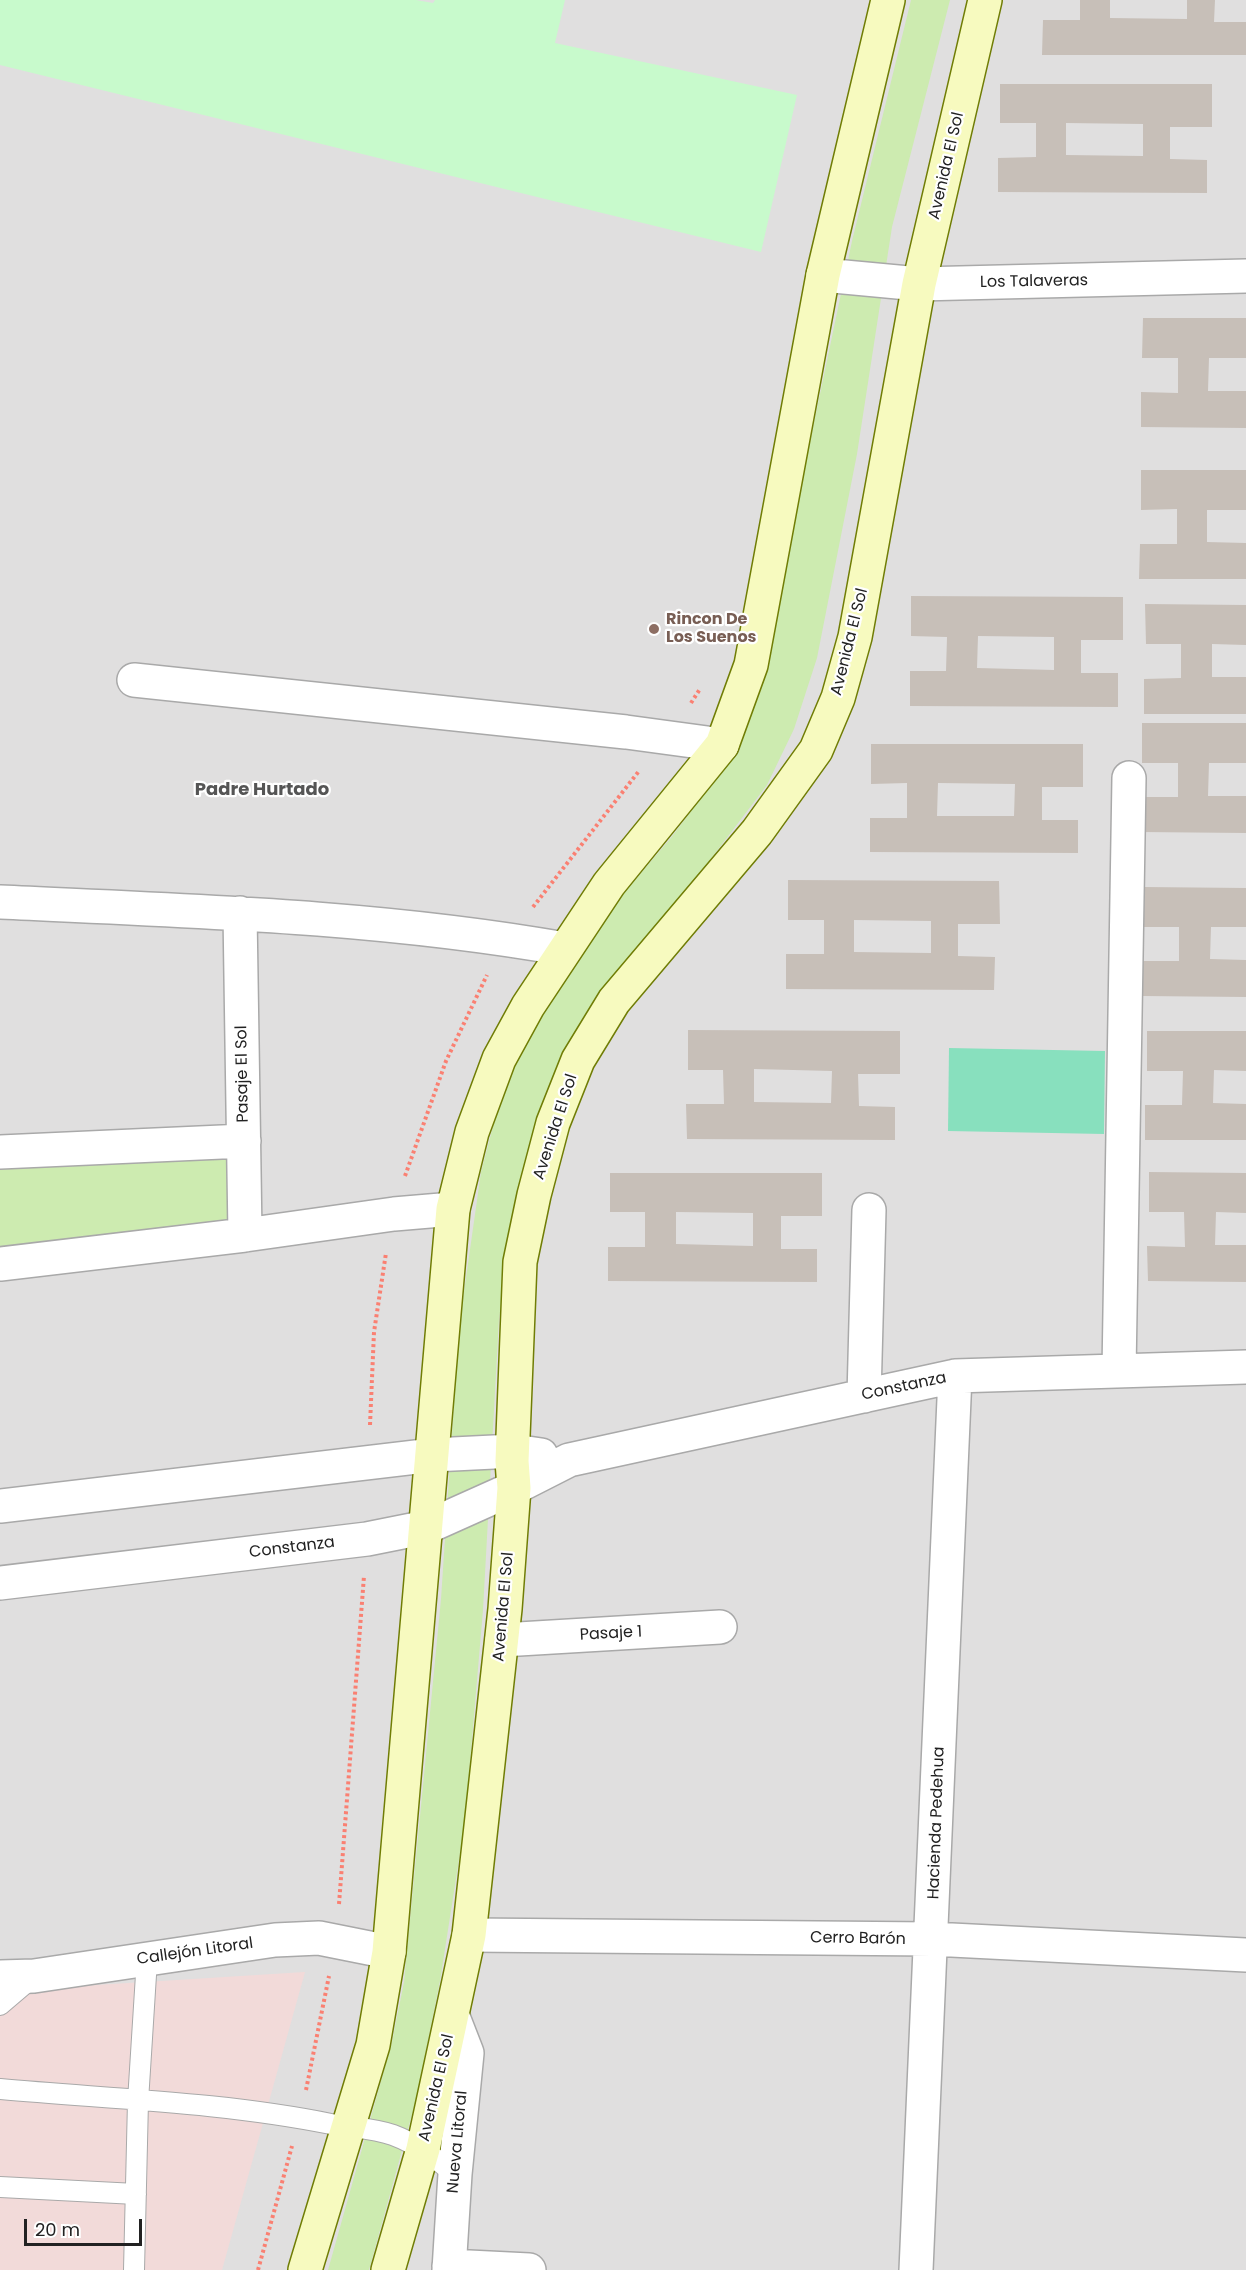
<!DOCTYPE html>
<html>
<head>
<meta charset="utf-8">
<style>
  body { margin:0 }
  #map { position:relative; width:1246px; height:2270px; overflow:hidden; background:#f2efe9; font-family:Poppins,sans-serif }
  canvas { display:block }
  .scale { position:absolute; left:24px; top:2219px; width:118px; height:27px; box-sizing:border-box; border:3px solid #222; border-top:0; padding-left:8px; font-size:18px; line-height:21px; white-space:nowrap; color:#222; -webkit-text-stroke:4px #fff; paint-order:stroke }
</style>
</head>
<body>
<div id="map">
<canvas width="1246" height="2270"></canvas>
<div class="scale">20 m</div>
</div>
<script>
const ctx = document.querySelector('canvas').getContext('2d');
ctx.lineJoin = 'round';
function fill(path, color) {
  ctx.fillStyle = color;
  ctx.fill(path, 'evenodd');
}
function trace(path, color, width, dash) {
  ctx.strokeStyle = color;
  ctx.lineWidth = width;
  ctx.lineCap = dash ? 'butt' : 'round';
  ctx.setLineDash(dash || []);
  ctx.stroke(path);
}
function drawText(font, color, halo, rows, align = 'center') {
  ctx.font = font + ' Poppins,sans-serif';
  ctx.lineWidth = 4.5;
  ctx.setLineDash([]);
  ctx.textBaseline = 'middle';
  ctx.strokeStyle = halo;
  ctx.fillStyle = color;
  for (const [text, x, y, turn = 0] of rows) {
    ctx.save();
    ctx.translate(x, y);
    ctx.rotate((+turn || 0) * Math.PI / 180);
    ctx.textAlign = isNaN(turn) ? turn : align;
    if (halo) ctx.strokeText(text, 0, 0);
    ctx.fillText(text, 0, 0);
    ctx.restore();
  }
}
const residential = new Path2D(`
  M0,0H1246V2270H0Z`);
const commercial = new Path2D(`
  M305,1972L222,2270H0V1991Z`);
const grass = new Path2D(`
  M911,0H950L892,227L857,454L817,658L794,729L767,785L675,906L597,999L513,1225L499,1319L483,1610L465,1821L440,1981L416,2100L369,2270H328L392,2042L404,1982L441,1599L459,1327L481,1172L500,1100L527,1038L599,922L670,839L723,769L778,595L852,241Z
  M244,1141L245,1235L0,1264V1152Z`);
const park = new Path2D(`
  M0,0H416L433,3L435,0H565L555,43L797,95L761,252L0,65Z`);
const pitch = new Path2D(`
  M949,1048L1105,1051L1104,1134L948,1131Z`);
const building = new Path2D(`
  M1080,0H1110V18L1187,19V0H1215L1214,22H1246V55H1042L1043,20H1080Z
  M1000,84H1212V127H1170V159L1207,160V193L998,192V158L1036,157V123H1000ZM1066,123L1143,124V156L1066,155Z
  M1143,318H1246V358H1209L1208,391H1246V428L1141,427V392L1178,393V358H1142Z
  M1141,470H1246V510H1207V542L1246,543V579H1139L1140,544H1177V509L1141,510Z
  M911,596L1123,597V640H1081V673H1118V707L910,706V671H946L947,637L911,636ZM978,636L1054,637V670L977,668Z
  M1145,604L1246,605V645L1212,644V677H1246V714H1144V679L1181,678V644H1146Z
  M1142,723H1246V763H1209L1208,796H1246V833L1141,832V797H1178V763H1142Z
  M871,744H1083V787H1042V820H1078V853L870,852V818H907V783L871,784ZM938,783L1015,784L1014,816H937Z
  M788,880L999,881L1000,924H958V956L995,957L994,990L786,989V954H824V920H788ZM854,920L931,921V953L854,952Z
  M1144,887L1246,888V927H1211L1210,959L1246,960V997L1142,996V961H1179V927H1144Z
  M688,1030L900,1031V1074H858L859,1106L895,1107V1140L687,1139L686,1104H724L723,1070H688ZM754,1069L832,1071L831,1103L754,1102Z
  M1147,1031H1246V1071L1214,1070L1213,1103L1246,1104V1140H1145V1105H1182L1183,1071H1147Z
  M1149,1172L1246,1173V1213L1216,1212L1215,1245H1246V1282L1148,1281L1147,1246L1185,1247L1184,1212H1149Z
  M610,1173H822V1216H781V1249H817V1282L608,1281V1247H645V1212H610ZM676,1212L753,1213V1246L676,1244Z`);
const path = new Path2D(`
  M691,703L700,689
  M533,907L639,771
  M405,1176L446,1061L487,975
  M370,1425L374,1332L386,1253
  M339,1904L364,1576
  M306,2090L329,1976
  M258,2270L292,2146`);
const service = new Path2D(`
  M0,2005L34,1976
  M0,2089C110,2099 222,2102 331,2124C352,2128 373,2128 393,2135C417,2144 435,2158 455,2174
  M0,2187L136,2194
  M134,2270L138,2101L147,1959`);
const minor = new Path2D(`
  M134,680L626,732L722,745
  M0,902C189,911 378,916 565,949
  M240,913L245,1235
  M0,1152L244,1141
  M0,1264L245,1235L394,1214L453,1209
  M1119,1371L1129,778
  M864,1396L869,1210
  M0,1506L433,1455L514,1451L541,1455
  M0,1583L367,1539L427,1527L514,1488L569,1460L955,1376L1246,1367
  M502,1640L720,1627
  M469,1935L932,1939L1246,1955
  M0,1977L34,1976L275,1940L319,1938L389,1952
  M449,2266L529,2270
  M449,2270L455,2174L467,2053L453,2017
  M916,2270L955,1376`);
const tertiary = new Path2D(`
  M823,275L919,284L1246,276`);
const secondary = new Path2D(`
  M305,2270L373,2045L389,1952L453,1209L472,1132L499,1059L528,1006L609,884L722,745L751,665L823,275L888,0
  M388,2270L423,2149L469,1935L505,1609L514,1488L512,1461L520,1262L534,1195L553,1123L578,1060L614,1001L757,832L816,750L838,698L855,637L919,284L985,0`);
const markers = [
  [654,629,6,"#8d6e63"]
];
const streetNames = [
  ["Avenida El Sol",947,166,-77],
  ["Los Talaveras",1034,282,-1],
  ["Avenida El Sol",850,642,-76],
  ["Pasaje El Sol",243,1074,-91],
  ["Avenida El Sol",556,1127,-72],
  ["Constanza",904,1387,-12],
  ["Constanza",292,1548,-7],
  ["Avenida El Sol",504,1607,-85],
  ["Pasaje 1",611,1634,-3],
  ["Hacienda Pedehua",937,1823,-88],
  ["Cerro Barón",858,1939,1],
  ["Callejón Litoral",195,1952,-8],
  ["Avenida El Sol",437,2088,-77],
  ["Nueva Litoral",458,2142,-85]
];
const educationNames = [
  ["Rincon De",666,620],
  ["Los Suenos",666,638]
];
const neighbourhoodNames = [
  ["Padre Hurtado",262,790]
];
fill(residential, '#e0dfdf');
fill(commercial, '#f2dad9');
fill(grass, '#cdebb0');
fill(park, '#c8facc');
fill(pitch, '#88e0be');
fill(building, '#c7bfb8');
trace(service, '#a9a9a9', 22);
trace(minor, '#a9a9a9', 36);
trace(tertiary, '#a9a9a9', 36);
trace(secondary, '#707d05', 36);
trace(path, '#fa8072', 4, [3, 3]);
trace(service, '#fff', 20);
trace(minor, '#fff', 33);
trace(tertiary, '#fff', 33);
trace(secondary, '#f7fabf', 33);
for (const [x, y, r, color] of markers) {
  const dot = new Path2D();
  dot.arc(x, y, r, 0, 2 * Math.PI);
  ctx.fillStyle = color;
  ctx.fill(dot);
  trace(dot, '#fff', 2);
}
drawText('16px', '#222', '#fff', streetNames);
drawText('bold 16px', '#785e54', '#fff', educationNames, 'left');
drawText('bold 18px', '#555', '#fff', neighbourhoodNames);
</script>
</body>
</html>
